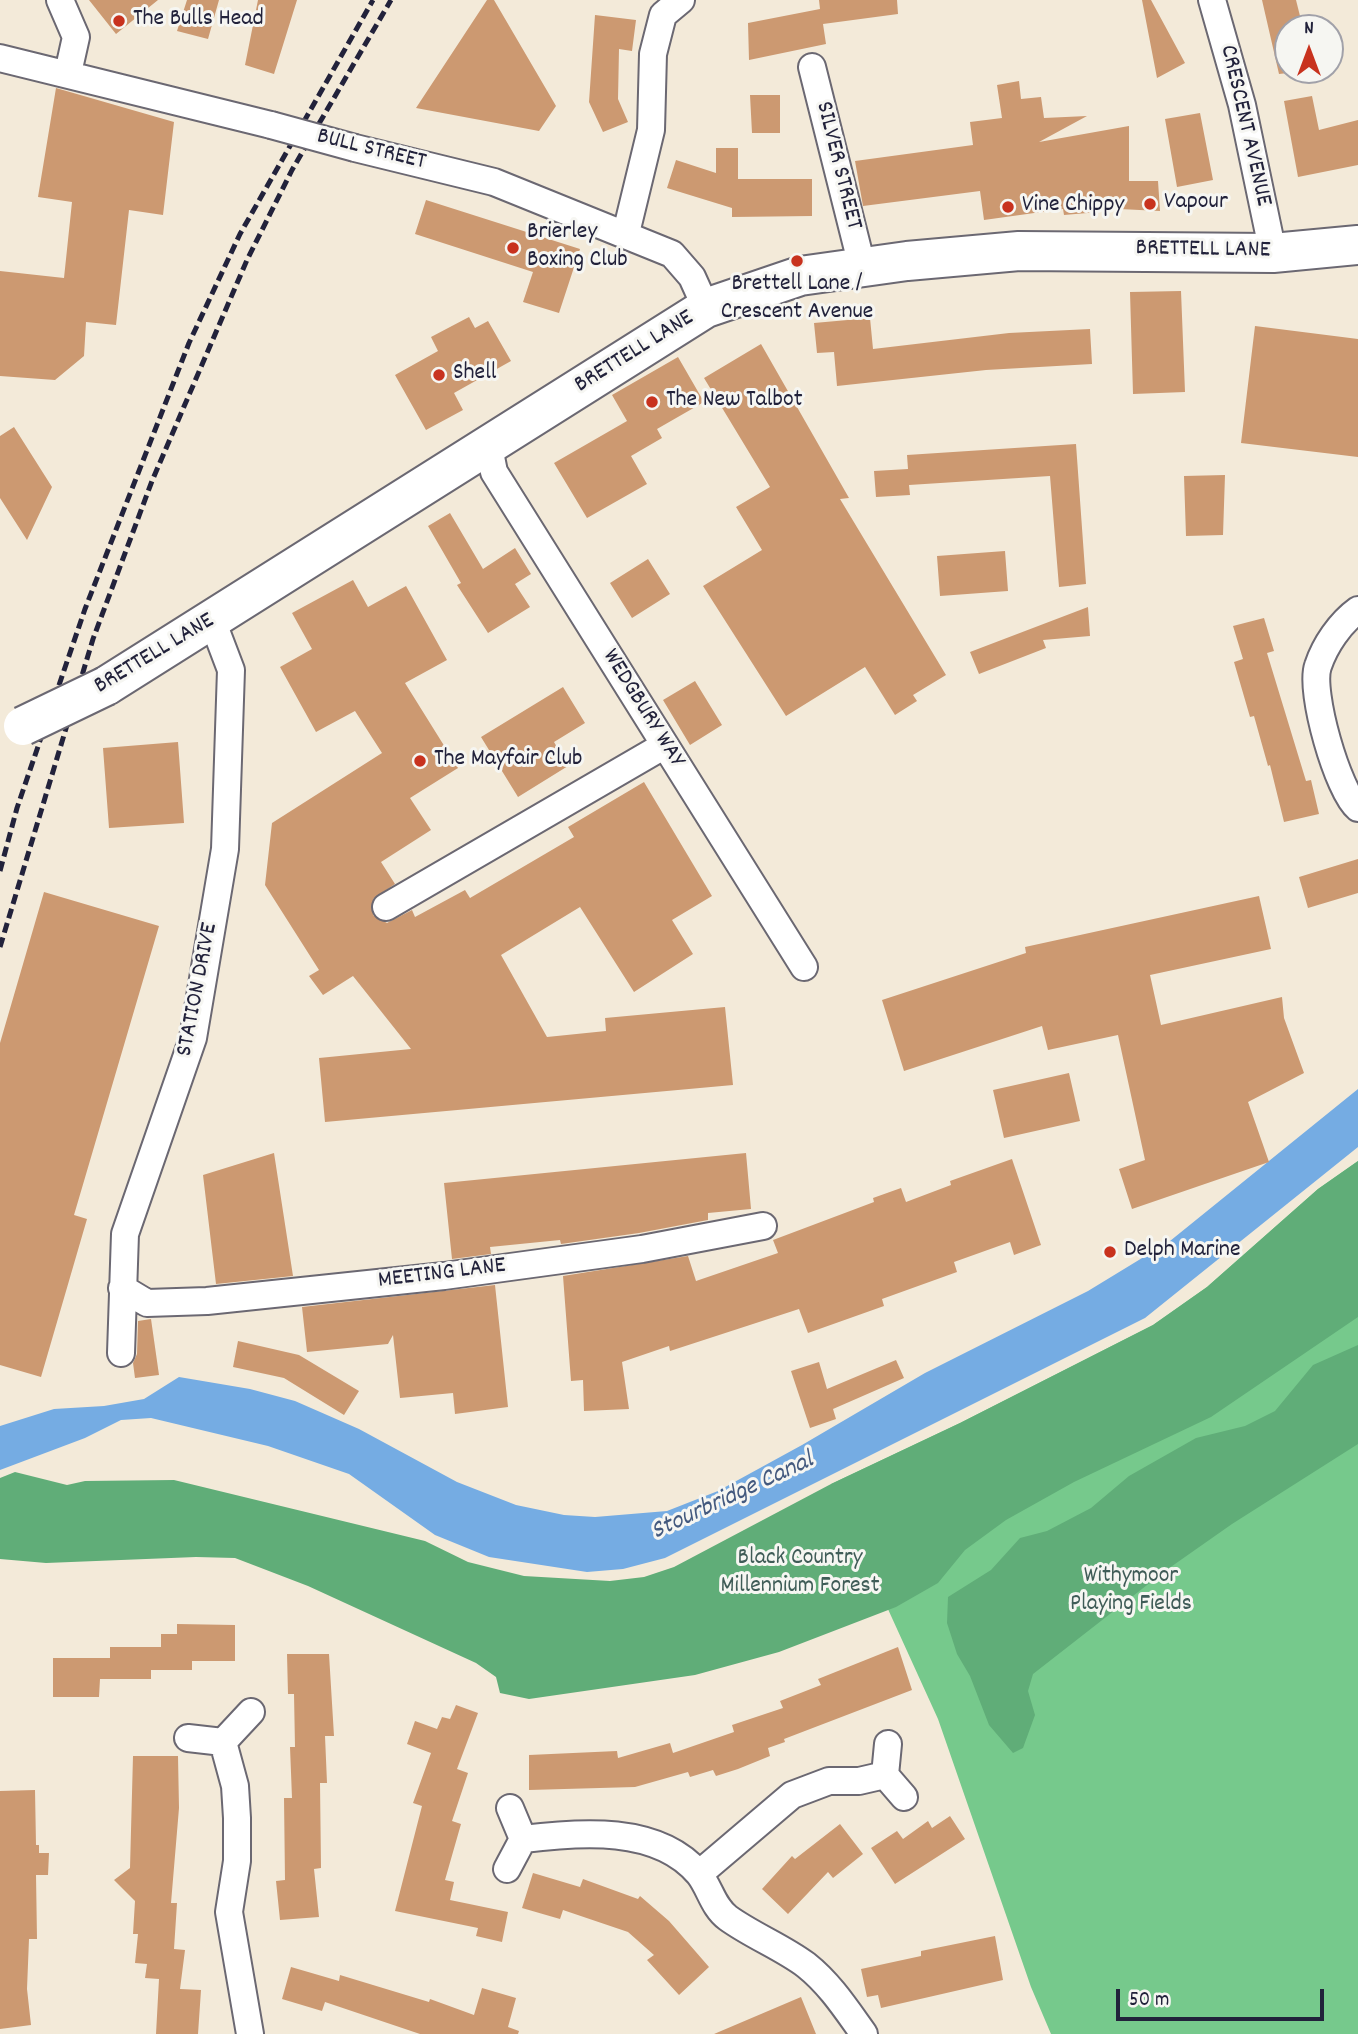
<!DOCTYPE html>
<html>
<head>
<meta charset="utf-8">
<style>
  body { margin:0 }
  #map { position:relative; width:1358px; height:2034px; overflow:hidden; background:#f3ead9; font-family:Dekko,sans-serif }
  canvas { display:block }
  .north { position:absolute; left:1274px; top:14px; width:70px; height:70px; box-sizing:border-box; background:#f6f6f2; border:2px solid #a1a1a9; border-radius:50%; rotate:0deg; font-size:19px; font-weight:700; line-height:28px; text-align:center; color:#22223b }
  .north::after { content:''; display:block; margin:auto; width:24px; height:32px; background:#c8321e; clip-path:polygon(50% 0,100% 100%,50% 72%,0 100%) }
  .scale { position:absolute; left:1116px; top:1989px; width:208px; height:32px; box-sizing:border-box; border:4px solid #22223b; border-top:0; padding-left:9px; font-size:21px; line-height:24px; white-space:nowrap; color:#22223b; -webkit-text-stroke:5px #f6f6f2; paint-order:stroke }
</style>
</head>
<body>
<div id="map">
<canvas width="1358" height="2034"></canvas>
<div class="north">N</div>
<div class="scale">50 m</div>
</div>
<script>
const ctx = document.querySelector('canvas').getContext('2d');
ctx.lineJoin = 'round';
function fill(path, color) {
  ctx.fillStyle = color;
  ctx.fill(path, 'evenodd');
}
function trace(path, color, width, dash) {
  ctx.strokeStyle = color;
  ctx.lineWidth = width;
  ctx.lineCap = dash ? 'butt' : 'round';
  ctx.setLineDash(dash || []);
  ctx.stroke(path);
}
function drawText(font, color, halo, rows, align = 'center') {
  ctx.font = font + ' Dekko,sans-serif';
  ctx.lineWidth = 6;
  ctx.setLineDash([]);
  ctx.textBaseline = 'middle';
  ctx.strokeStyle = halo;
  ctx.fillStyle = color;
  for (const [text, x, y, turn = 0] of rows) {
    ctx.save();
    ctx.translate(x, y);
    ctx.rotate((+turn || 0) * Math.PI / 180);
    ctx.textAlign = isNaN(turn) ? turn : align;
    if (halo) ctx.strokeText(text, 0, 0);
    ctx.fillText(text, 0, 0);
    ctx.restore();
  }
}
const green = new Path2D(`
  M1358,1161V2034H1051L1031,1987L938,1719L831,1484L960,1423L1153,1325L1207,1287L1318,1189Z`);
const forest = new Path2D(`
  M1358,1161V1317L1211,1417L1074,1482L1006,1520L965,1550L938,1583L896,1607L779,1652L695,1675L529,1699L500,1693L496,1677L476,1663L308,1586L235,1558L196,1557L46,1563L0,1559V1478L15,1472L67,1485L85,1481L174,1480L425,1541L468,1562L524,1576L610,1581L644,1577L674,1567L831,1484L960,1423L1153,1325L1207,1287L1318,1189Z
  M1358,1345V1444L1232,1524L1165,1571L1033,1674L1028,1691L1035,1715L1023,1748L1013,1753L989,1725L970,1676L957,1654L947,1623L948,1597L991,1570L1020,1538L1047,1531L1091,1508L1129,1476L1196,1438L1245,1426L1275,1411L1313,1365Z`);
const water = new Path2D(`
  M1358,1089V1147L1145,1318L665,1558L623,1569L587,1572L489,1557L435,1535L349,1474L268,1446L151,1418L121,1420L85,1438L0,1470V1426L54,1409L104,1406L144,1399L179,1377L250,1389L295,1401L359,1429L457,1482L516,1505L564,1515L595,1517L667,1511L718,1491L802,1445L925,1373L1088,1291L1170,1241Z`);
const building = new Path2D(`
  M89,0H158L116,34Z
  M187,0H219L208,39L177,31Z
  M258,0H297L274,74L245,65Z
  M487,0H494L556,106L539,131L416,108Z
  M819,0H897L898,14L823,24L826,44L749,60L748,23L820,9Z
  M1142,0H1151L1185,63L1157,78Z
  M1262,0H1296L1303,28H1288V73L1279,74Z
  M595,15L636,20L632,51L619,49L618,99L628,122L603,132L589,102Z
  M1019,81L1021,99L1041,97L1044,118L1087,116L1039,142L1129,126V181H1158L1160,211L1099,208V212L1064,215L1063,209L984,220L980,191L863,206L855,161L973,145L970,122L1002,118L997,85Z
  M56,88L174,122L163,215L129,210L116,325L86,322L84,356L55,380L0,376V271L64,278L72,202L38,197Z
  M750,95H780V133H752Z
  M1312,96L1319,130L1358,120V165L1298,177L1284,101Z
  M1200,113L1213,180L1177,187L1165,119Z
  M716,148H738V179H812V216L732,217V208L667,188L676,160L716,173Z
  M426,200L580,249L559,313L523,302L533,272L415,234Z
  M1181,291L1185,392L1133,394L1130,292Z
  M469,317L475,328L488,321L511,361L454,393L463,410L426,430L395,375L438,351L431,337Z
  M870,318L873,349L1009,333L1090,329L1092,364L986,370L837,386L834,352L817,353L814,323Z
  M1255,326L1358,339V457L1241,443Z
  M761,344L849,498L840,499L946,675L913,695L917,701L895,715L865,667L786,716L703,586L762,550L736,507L770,487L704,378Z
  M678,357L704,402L657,429L662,438L631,456L647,484L587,518L554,463L627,421L612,395Z
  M14,427L52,487L27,540L0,498V436Z
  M1076,444L1086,584L1059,587L1050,476L909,485L910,495L876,497L874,471L908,469L907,455Z
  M1225,475L1223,535L1186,536L1184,476Z
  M450,513L483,569L515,548L531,574L515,584L530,607L488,633L457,585L461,583L428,526Z
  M1005,551L1008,591L940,596L937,556Z
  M648,559L670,594L632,618L610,583Z
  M353,580L368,607L406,586L447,660L405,683L458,768L410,798L431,830L381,862L395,884L373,899V915L387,923L412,910L415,917L465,890L470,898L574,837L568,827L644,782L712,896L672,920L693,954L634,992L580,907L501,955L547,1037L606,1031L605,1018L725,1007L733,1085L325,1122L319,1058L411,1049L353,976L323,995L309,976L319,970L265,885L272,823L382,753L355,711L316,732L280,667L312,649L292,613Z
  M1088,607L1090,636L1043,640L1046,648L979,674L970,652Z
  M1264,618L1274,651L1267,653L1306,781L1311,780L1319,814L1284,822L1270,765L1268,766L1254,716L1250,717L1234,662L1243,659L1233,626Z
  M695,681L722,725L690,745L663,700Z
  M563,687L585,723L554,742L568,766L518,797L481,737Z
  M178,742L184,823L109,828L103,748Z
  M1358,859V893L1308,908L1299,877Z
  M44,892L159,926L74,1215L87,1219L41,1377L0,1365V1043Z
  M1259,896L1271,949L1150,975L1161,1025L1282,997L1284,1018L1304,1073L1248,1102L1269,1162L1132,1209L1119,1169L1145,1160L1118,1035L1048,1050L1042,1026L904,1071L882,1000L1026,953L1025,947Z
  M1069,1073L1080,1121L1004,1138L993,1090Z
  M274,1153L293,1276L216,1284L203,1175Z
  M746,1153L751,1209L708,1213V1220L639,1233L561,1244L560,1240L490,1247L491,1254L452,1259L444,1183Z
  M1012,1159L1041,1245L1014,1255L1010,1242L954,1262L957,1272L882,1299L884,1306L808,1333L799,1309L670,1351L669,1346L622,1362L629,1409L584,1411L583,1380L571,1381L563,1276L688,1256L696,1281L778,1253L773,1240L874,1202L873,1198L901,1188L906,1202L951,1185L950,1181Z
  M495,1285L508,1407L455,1414L453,1393L400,1398L393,1335L388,1344L307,1352L302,1307Z
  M151,1319L159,1375L135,1378L133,1363L137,1354L138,1321Z
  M238,1341L299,1355L359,1391L344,1415L284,1378L233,1367Z
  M896,1360L904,1378L833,1409L836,1419L810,1428L791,1371L819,1362L827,1389Z
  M177,1624L235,1625V1661H192V1670H151V1679H100L99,1697H53V1658H110V1647H161V1634H177Z
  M898,1647L912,1690L784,1739L785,1742L768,1748L770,1756L738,1769L716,1776L713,1770L690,1777L688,1772L635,1787L529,1790V1755L617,1751L618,1758L670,1743L673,1753L734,1732L732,1725L783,1708L780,1701L821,1685L818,1679Z
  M287,1654H329L334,1736H325L327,1783H320L321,1868L314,1869L319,1917L280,1920L276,1881L285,1880L284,1798H292L290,1747H295L294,1694H288Z
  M456,1705L478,1713L457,1769L468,1773L452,1821L461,1824L445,1880L454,1882L450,1900L508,1912L502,1942L476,1936L478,1928L395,1911L422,1806L413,1803L431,1753L407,1744L415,1721L437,1729L442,1717L450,1719Z
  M133,1756H178L179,1808L171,1903H177L174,1949L185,1950L180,1989L201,1990L198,2034H156L159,1979L145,1978L147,1964L135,1963L138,1934H133L135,1901L114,1880L130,1868Z
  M35,1790L36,1845H39V1853H49L48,1875H36L37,1939H29L27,1989L31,2025L0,2029V1791Z
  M950,1816L965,1839L895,1884L871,1848L897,1831L903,1839L928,1821L932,1828Z
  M840,1824L863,1854L833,1878L828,1872L788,1914L762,1889L792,1856L795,1859Z
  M533,1873L580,1887L583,1879L638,1899L640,1896L669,1921L709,1967L679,1995L647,1960L654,1955L628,1932L563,1910L560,1919L522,1908Z
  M995,1936L1003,1980L881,2008L878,1995L867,1997L861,1969L921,1956V1951Z
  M291,1967L339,1981L340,1975L429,2002L430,1999L474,2015L482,1988L516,1998L508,2027L519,2031L518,2034H420L325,2002L322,2011L282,1999Z
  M801,1997L816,2034H714Z`);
const minor = new Path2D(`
  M60,0L76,37L68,73
  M1212,0L1242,105L1273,253
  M0,58L271,125
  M812,67L862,266
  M355,148L494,182L672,254L692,277L706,308
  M626,233L651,130L653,54L663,15L681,0
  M489,447L494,472L804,967
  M1358,610C1340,623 1325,645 1318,666C1309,691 1338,792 1358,808
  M386,907L665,745
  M122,1288L147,1303L207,1301L444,1276L642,1249L763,1226
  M121,1353L125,1234L193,1038L225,849L231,670L212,620
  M188,1738L223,1742L251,1712
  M223,1742L235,1786L237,1818V1861L229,1912L250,2034
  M888,1744L885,1775L904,1797
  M523,1839C579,1832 658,1825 699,1874C710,1888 713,1907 728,1918C753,1936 782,1947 806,1965C830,1984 846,2009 864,2034
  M507,1869L523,1839L510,1808
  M699,1874L792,1795L829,1781H859L885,1775`);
const primary = new Path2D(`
  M106,686L706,308L800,276L907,261L1019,251L1273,253L1358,245`);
const rail = new Path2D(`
  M0,871L17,808L85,609L189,343L240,234L373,0
  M0,947L93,639L152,481L247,260L292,170L391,0`);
const minorBridge = new Path2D(`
  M271,125L355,148`);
const primaryBridge = new Path2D(`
  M23,726L106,686`);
const markers = [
  [119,21,7,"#c8321e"],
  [1150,204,7,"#c8321e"],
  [1008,207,7,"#c8321e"],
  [513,248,7,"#c8321e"],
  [797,261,7,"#c8321e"],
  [439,375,7,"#c8321e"],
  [652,402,7,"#c8321e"],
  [420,761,7,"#c8321e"],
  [1110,1252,7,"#c8321e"]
];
const poiNames = [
  ["The Bulls Head",133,21],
  ["Vapour",1164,204],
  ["Vine Chippy",1022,207],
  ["Brierley",527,234],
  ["Boxing Club",527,262],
  ["Brettell Lane /",797,286,"center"],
  ["Crescent Avenue",797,314,"center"],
  ["Shell",453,375],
  ["The New Talbot",666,402],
  ["The Mayfair Club",434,761],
  ["Delph Marine",1124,1252]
];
const streetNames = [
  ["CRESCENT AVENUE",1244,126,77],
  ["BULL STREET",371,151,14],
  ["SILVER STREET",837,166,76],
  ["BRETTELL LANE",1203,251,1],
  ["BRETTELL LANE",635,353,-32],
  ["BRETTELL LANE",155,655,-31],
  ["WEDGBURY WAY",642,709,58],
  ["STATION DRIVE",199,990,-79],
  ["MEETING LANE",442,1275,-7]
];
const parkNames = [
  ["Black Country",800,1560],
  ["Millennium Forest",800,1588],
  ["Withymoor",1131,1578],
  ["Playing Fields",1131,1606]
];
const waterNames = [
  ["Stourbridge Canal",733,1498,-25]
];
fill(green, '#76c98c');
fill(forest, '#60ad78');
fill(water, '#75ace3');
fill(building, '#cc9971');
trace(minor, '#6b6872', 30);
trace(primary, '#6b6872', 42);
trace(minor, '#fff', 26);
trace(primary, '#fff', 38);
trace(rail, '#22223b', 5, [10, 5]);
trace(minorBridge, '#6b6872', 30, []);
trace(primaryBridge, '#6b6872', 42, []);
trace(minorBridge, '#fff', 26);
trace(primaryBridge, '#fff', 38);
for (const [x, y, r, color] of markers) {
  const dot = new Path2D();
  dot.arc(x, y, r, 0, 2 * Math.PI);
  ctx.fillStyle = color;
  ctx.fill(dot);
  trace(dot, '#f6f6f2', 2.5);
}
drawText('24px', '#22223b', '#f6f6f2', poiNames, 'left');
drawText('24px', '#22223b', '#f6f6f2', streetNames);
drawText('24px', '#3f5c57', '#f6f6f2', parkNames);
drawText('italic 26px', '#43597e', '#f6f6f2', waterNames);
</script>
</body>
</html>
